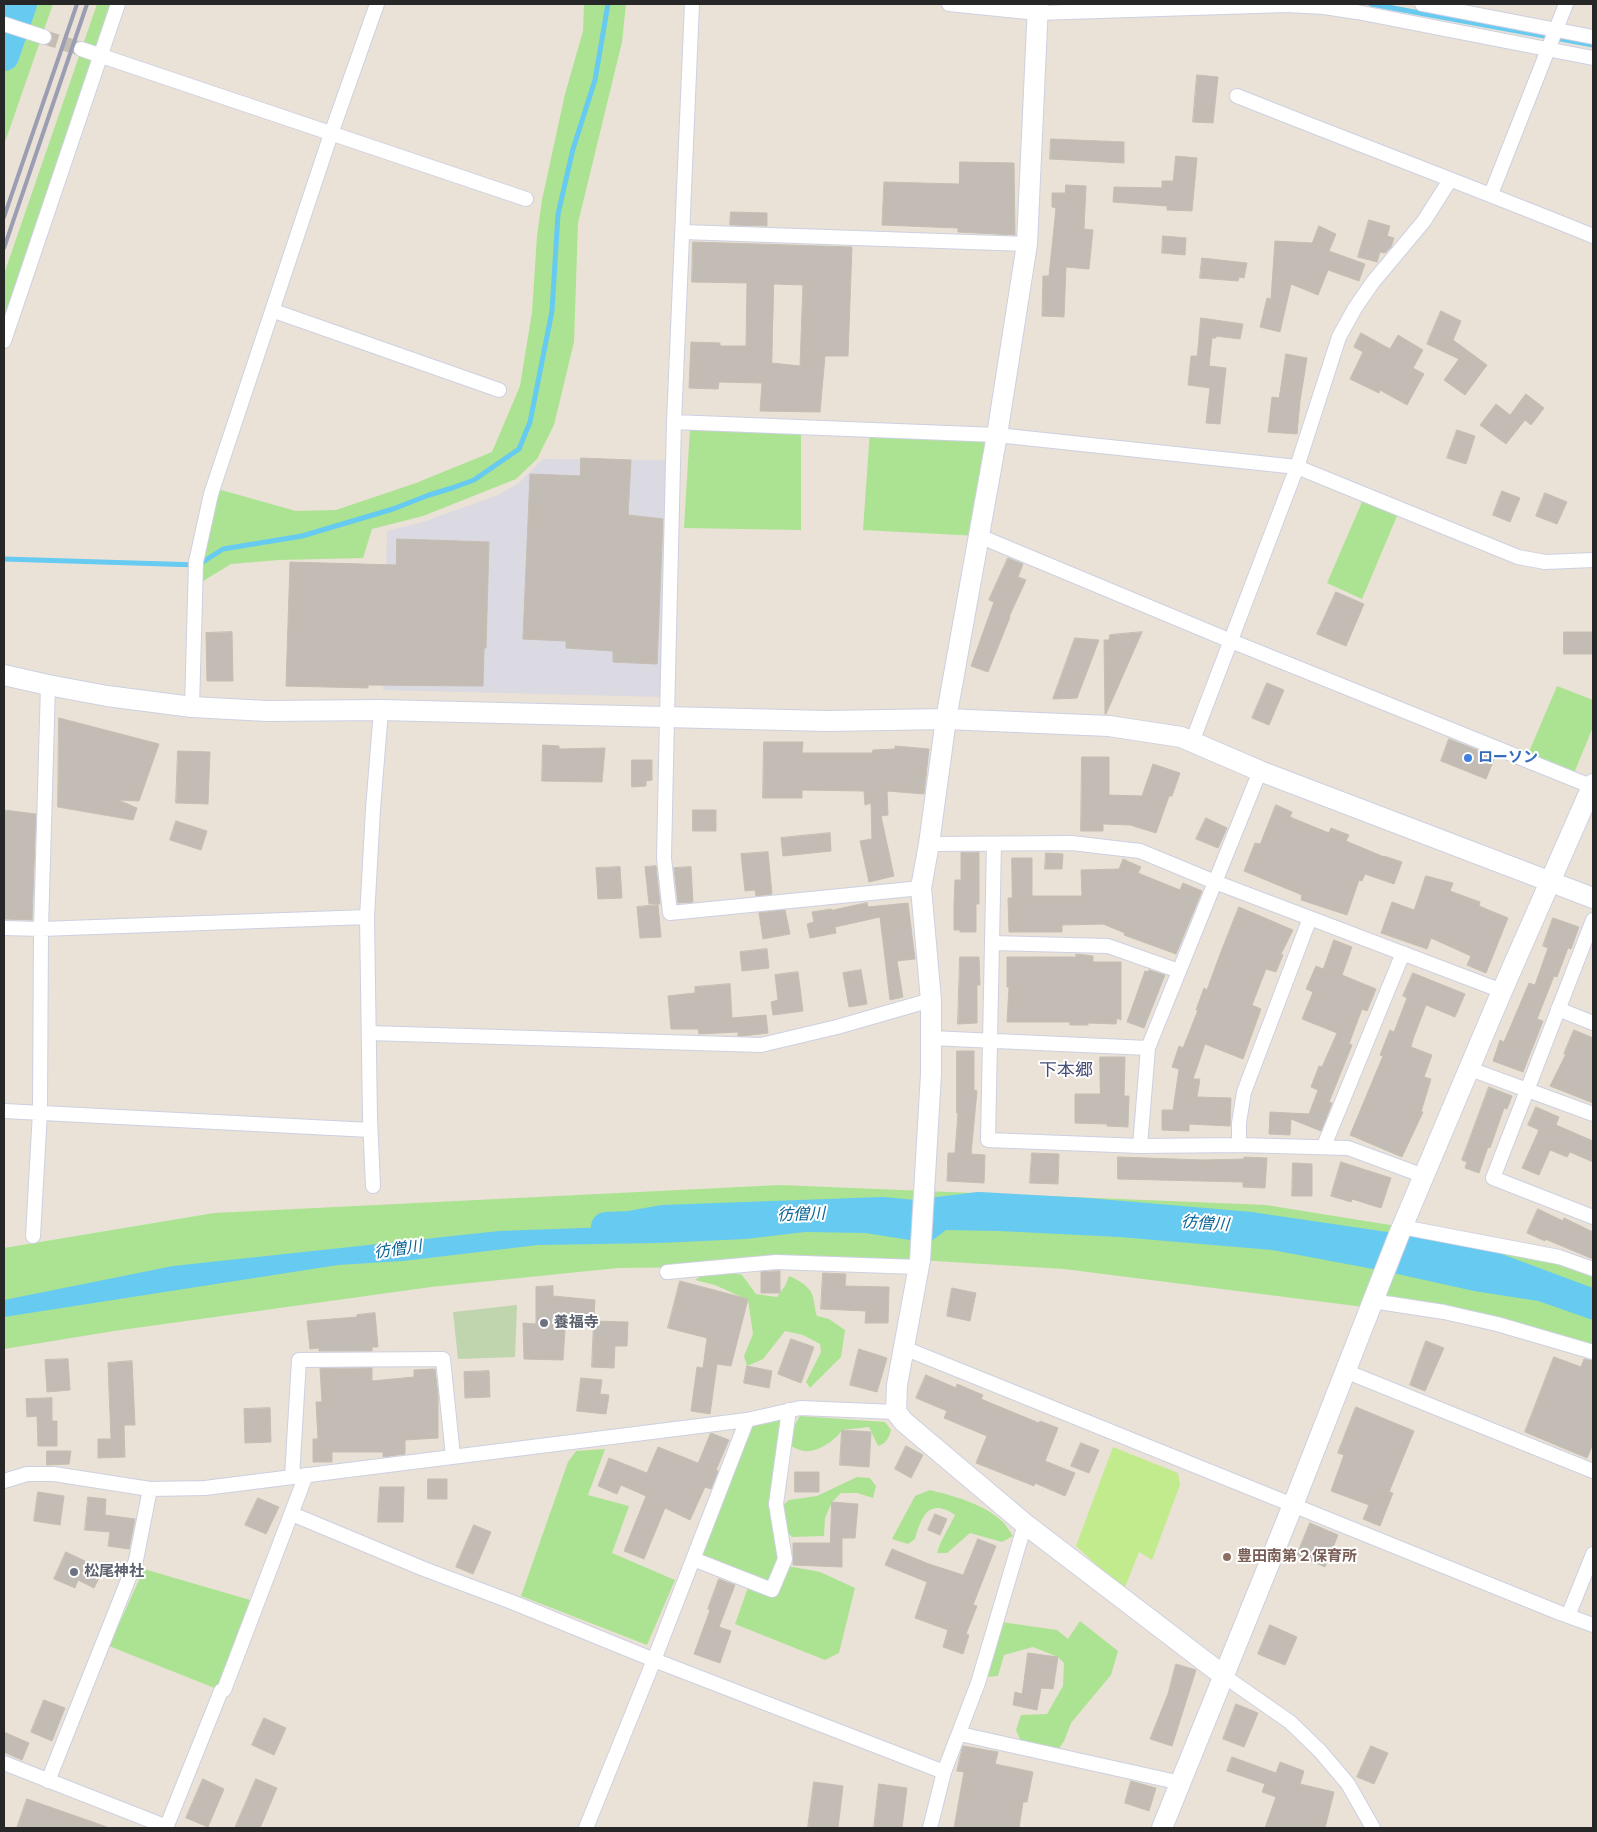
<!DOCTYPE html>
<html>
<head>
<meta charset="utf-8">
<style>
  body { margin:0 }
  #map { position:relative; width:1597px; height:1832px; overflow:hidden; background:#eae2d7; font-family:Helvetica,sans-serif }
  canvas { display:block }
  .frame { position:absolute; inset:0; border:5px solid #272727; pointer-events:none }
</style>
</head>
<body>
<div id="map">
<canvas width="1597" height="1832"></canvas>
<div class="frame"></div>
</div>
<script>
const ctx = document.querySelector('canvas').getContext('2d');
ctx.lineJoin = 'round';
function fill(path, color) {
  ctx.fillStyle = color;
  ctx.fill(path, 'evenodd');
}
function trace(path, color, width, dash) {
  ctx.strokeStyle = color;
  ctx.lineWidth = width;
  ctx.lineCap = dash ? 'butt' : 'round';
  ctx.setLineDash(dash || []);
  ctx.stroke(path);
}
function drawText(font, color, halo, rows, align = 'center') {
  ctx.font = font + ' Helvetica,"Noto Sans JP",sans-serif';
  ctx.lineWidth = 4;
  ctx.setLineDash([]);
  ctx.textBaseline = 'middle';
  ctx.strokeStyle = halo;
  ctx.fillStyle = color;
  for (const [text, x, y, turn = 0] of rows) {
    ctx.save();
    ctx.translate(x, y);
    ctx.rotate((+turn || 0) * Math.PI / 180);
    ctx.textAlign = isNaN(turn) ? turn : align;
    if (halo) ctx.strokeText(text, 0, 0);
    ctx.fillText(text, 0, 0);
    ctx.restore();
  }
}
const industrial = new Path2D(`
  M543,459L670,460L662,697L383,690L387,531L423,522L498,495L519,483Z`);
const green = new Path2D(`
  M4,4H53L4,145Z
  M97,4H118L4,330V274Z
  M584,4H626L622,42L578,223L574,342L554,425L537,459L516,479L423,516L372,529L363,558L279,560L231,564L195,586L214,488L296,511L336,510L416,483L492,452L520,386L532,312L537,236L542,200L565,94L583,31Z
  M801,427V530L684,528L690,428Z
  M870,430L997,435L979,536L863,530Z
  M1365,495L1400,509L1362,599L1327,583Z
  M1557,686L1593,700V727L1572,778L1526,759Z
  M780,1185L1266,1205L1409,1228L1593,1269V1354L1444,1312L1356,1306L1064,1269L919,1260L711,1267L618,1268L431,1287L114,1331L4,1349V1248L214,1213Z
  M725,1271L742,1275L756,1294L777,1297L785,1286L789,1276C797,1279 809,1286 812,1294C815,1301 814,1309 817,1316L829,1319L845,1330L841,1357L810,1388L806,1382L821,1352L820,1344L803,1335L785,1331L763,1359L747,1366L744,1356L753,1334L748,1300L715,1285L695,1280L701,1276Z
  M788,1415L785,1441L800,1416L885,1422L891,1430C889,1438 886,1444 878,1446L869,1427L842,1430C836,1440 817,1453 804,1451C798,1450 791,1446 785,1443L777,1508L782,1565L820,1572L855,1588L839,1653L825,1660L735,1624L750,1582L693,1559L747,1420Z
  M605,1449L588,1495L629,1506L612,1553L675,1580L647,1645L521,1596L568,1462L576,1451Z
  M857,1477L870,1478L876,1486L873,1498L857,1493H841L832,1502L825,1518L824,1536L792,1537L787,1532L783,1505L789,1500L817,1496Z
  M930,1490C955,1496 986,1505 1004,1523C1007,1527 1010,1532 1013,1536L1002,1542L970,1533L947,1553H937C941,1539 949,1528 955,1515C929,1497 921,1517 915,1539L908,1544L892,1539L915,1496Z
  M144,1569L257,1602L217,1689L109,1646Z
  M1080,1621L1118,1651L1111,1675L1071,1723L1064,1741L1058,1750L1024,1748L1016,1730L1021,1715L1047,1714L1063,1686L1064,1663L1058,1657L1033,1647L1004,1655L998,1676L987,1677L1001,1622L1057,1630L1068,1639Z`);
const cemetery = new Path2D(`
  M517,1305L515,1357L458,1359L453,1312Z`);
const pitch = new Path2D(`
  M1113,1447L1178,1473L1180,1485L1152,1560L1139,1552L1124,1590L1076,1546Z`);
const water = new Path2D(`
  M968,1208L1106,1215L1297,1234L1419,1252L1593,1298V1320L1538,1301L1474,1291L1384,1271L1272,1250L1119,1237L999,1231L946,1230L929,1243L865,1233L805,1232L746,1239L659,1243L538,1245L403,1261L338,1265L4,1317V1300L173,1266L499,1231L610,1227L676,1219L840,1214H922Z`);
const stream = new Path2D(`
  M1371,4L1593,45
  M4,559L198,565L223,549L302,536L393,509L429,495L452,488L474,480L519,449L530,422L552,311L558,214L573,149L595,80L608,4`);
const river = new Path2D(`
  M4,56L22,4
  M606,1227L629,1226L663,1220L882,1212L914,1215L979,1207L1087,1213L1251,1227L1428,1253L1483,1263L1593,1304`);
const building = new Path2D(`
  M1197,75L1218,77L1213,123L1193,122Z
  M1051,139L1124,142V163L1050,159Z
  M1176,156L1197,158L1192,211L1167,210V206L1113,202L1114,187L1162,188V181H1173Z
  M960,162L1014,163L1015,235L958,232V228L882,225L884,182L959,184Z
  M1066,185L1086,186L1084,229L1093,230L1089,269L1066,267L1064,317L1042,316L1043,276H1049L1056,208L1052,207V193H1065Z
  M731,212L767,213V226L730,225Z
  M1369,220L1390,226L1387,236L1394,238L1391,247L1385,253L1380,252L1377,262L1358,257Z
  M1319,226L1336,234L1329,251L1365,264L1359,281L1328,270L1318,295L1291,284L1280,332L1260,327L1267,298L1271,299L1275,241L1312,243Z
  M1163,236L1186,238L1185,255L1162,253Z
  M693,242L852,247L848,356H825L820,412L760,411L762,383L719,382L718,389L689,388L691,342L720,343V346H746L747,283L692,282ZM774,284L803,285L800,366L772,363Z
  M1202,258L1247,263L1244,278L1239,277L1238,281L1200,278Z
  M1441,311L1461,321L1453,340L1487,365L1465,395L1444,380L1459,359L1427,344Z
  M1201,318L1243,324L1240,339L1216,336V338H1212L1209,366L1226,368L1220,424L1206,423L1210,388L1188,385L1191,356H1197Z
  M1361,333L1390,349L1398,335L1423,350L1413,368L1424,374L1407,405L1380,390L1379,393L1350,379L1363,352L1354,347Z
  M1286,354L1307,358L1300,401L1297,434L1268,432L1272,397L1279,398Z
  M1526,394L1544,408L1531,425L1525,420L1506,444L1480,425L1496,404L1510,415Z
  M1457,430L1475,436L1466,464L1447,458Z
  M581,458L631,460L628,515L663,519L657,664L613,662V651L566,648V641L523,639L530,474L580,476Z
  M1502,491L1520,498L1510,522L1493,515Z
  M1545,493L1567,502L1557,524L1536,516Z
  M397,539L489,542L486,648H484L483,686L368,685V688L286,686L290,562L396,565Z
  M1008,558L1023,564L1018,577L1026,580L1009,617H1010L988,672L971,666L994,602L989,600Z
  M1336,592L1364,604L1346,646L1317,634Z
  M232,632L233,681H207L206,633Z
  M1142,632L1106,714H1105L1104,640H1109L1110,635Z
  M1564,632H1593V654H1564Z
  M1075,638L1099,640L1077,698L1053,699Z
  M1267,683L1284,690L1269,725L1252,718Z
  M59,718L159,744L139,801L118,800L137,808L133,820L58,807Z
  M1449,739L1495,757L1486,779L1441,761Z
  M764,742H803L802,753H872L873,750L895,749V746L929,749L924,794L887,791L888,815L881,816L894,876L869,882L860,841L872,839L871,803L865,805L864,791L802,790V798H763Z
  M543,745L559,746V749L605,748L602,782L542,781Z
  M178,751L210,752L208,804L176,803Z
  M1082,757H1109V795L1142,796L1153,764L1180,773L1172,796H1169L1156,833L1130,825L1103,824V831H1081Z
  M632,760H652V780L646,781V786L632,787Z
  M1276,805L1292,812L1290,817L1329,833L1331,828L1349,835L1346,841L1384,857V856L1402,862L1394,884L1365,874L1362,881L1359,880L1347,915L1301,900L1302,895L1244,871L1255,843L1260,844Z
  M4,810L36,814L32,920L4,919Z
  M693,810H716V831H693Z
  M1206,818L1227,828L1218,848L1196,839Z
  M176,821L207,831L201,850L170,840Z
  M830,833L831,851L783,856L781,838Z
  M768,852L772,894L756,896L755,890L745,891L741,854Z
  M979,852V904H976V932H960V930H954V905L955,880H961V853Z
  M1046,853L1063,854L1062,869H1045Z
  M1012,858H1032V896H1082L1081,870L1119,869L1123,859L1141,867L1138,873L1180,890L1183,883L1202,891L1176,954L1124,935L1125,933L1103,924L1062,925V932H1009L1008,898H1012Z
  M656,866L660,904H649L645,867Z
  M620,867L622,898L598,899L596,868Z
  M691,867L693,902L678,903L674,868Z
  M1426,876L1453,883L1450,891L1480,902L1479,906L1508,918L1486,973L1467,965L1471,956L1431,938L1427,949L1381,933L1392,902L1414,910Z
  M867,903L868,907L908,903L915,959L897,961L903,997L890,1000L880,917L835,927L836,933L810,938L807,924L814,922L812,912L831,909L832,910Z
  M658,905L661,937L640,938L637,907Z
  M1239,907L1293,930L1281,954L1283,955L1276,972L1266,969L1252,1005L1261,1009L1243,1059L1205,1044L1193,1079H1200L1197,1097L1231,1098L1230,1126L1189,1124V1131L1162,1130V1110H1173L1179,1069L1172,1067L1179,1046L1183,1048L1198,1010H1196L1204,988L1207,990L1219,957Z
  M785,910L790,934L763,939L759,913Z
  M1553,918L1579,927L1571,949L1568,948L1557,977L1554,976L1537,1019L1543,1021L1523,1072L1493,1061L1500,1040L1504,1042L1529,983L1535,985L1548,948L1543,946Z
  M1334,940L1352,947L1342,975L1376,989L1367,1011L1362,1009L1349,1044L1352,1045L1329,1102L1332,1103L1321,1131L1291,1119L1290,1135L1269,1134L1270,1112L1309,1114L1318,1090L1311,1087L1319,1066L1322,1067L1337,1033L1302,1019L1313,992L1306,989L1316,966L1323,969Z
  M767,949L769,968L742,971L740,952Z
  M1076,954L1093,956V962H1121V1020L1117,1018L1116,1024L1088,1023V1025H1070V1022H1007L1009,987H1007V957H1076Z
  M960,957H979L980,985H977V1023L958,1024Z
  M861,970L867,1004L849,1007L843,973Z
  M1149,970L1165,975L1144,1028L1127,1022L1145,971L1148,972Z
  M798,972L803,1011L773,1015L771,1002L778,1000L775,975Z
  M1413,973L1465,994L1455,1017L1426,1005L1413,1039L1411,1047L1432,1055L1424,1077L1431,1079L1421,1112H1423L1402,1157L1350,1135L1383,1056L1380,1055L1390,1030L1394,1032L1407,998L1403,996Z
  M730,984L732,1018L766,1015L768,1033L743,1036H738V1032L699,1034L698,1029H671L668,996L695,993V987Z
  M1574,1030L1593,1038V1103L1550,1086L1566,1054H1564Z
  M957,1051H974V1090L977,1091L971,1154L985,1155L984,1183L947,1181L948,1153H955L958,1113H957Z
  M1100,1057H1125L1124,1096H1129L1128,1127L1107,1126V1124L1075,1123V1094H1100Z
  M1489,1087L1512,1096L1507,1109L1504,1108L1490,1148L1488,1147L1479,1173L1465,1168L1467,1162L1462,1160Z
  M1536,1107L1559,1117L1556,1125L1593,1141V1162L1570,1152L1567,1157L1550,1150L1539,1175L1522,1168L1539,1130L1528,1125Z
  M1032,1153L1059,1154L1058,1184L1030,1183Z
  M1118,1157L1204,1160L1244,1159V1157L1267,1158L1265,1188L1243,1187V1182L1118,1179Z
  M1341,1162L1391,1178L1381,1208L1352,1199L1351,1202L1331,1196Z
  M1293,1163L1312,1164V1196H1292Z
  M1538,1209L1563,1221L1564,1218L1593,1232V1259L1545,1239V1241L1527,1233Z
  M780,1271V1293H761V1272Z
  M823,1273L846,1274L845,1286L889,1287L888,1323H865L866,1311L821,1309Z
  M680,1281L748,1299L731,1366L717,1364L710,1414L691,1411L697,1367L703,1368L707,1338L668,1328Z
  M553,1286V1296L595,1300L594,1316L566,1314L563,1360L524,1359L523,1323L536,1324V1287Z
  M952,1288L976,1293L970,1321L947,1316Z
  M375,1313L378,1347H372V1351H319V1348L310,1349L307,1321L357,1317V1315Z
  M594,1321L628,1322L627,1346H615L614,1368L592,1367Z
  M791,1339L814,1347L801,1383L778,1374Z
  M1426,1341L1444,1348L1425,1391L1410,1385Z
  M859,1349L887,1358L877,1392L850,1385Z
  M1554,1357L1581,1367L1584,1359L1593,1361V1444L1587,1458L1525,1432Z
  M68,1359L70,1390L47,1392L45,1360Z
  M132,1361L135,1425H124L125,1457L98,1458V1439H111L108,1363Z
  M747,1366L772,1371L769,1388L744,1383Z
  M372,1368V1381L414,1377V1370L435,1369L438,1395V1438L405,1440V1454L383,1457V1452H332V1462H313V1439H318L316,1402H322L320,1369Z
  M489,1371L490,1397L465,1398L464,1372Z
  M926,1375L956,1388L957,1384L983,1395L981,1399L1039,1423L1040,1421L1058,1428L1045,1461L1075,1473L1065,1496L1035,1483L1034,1486L976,1463L987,1436L944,1418L947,1411L916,1398Z
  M581,1378L602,1380L600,1394L609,1395L606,1414L577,1411Z
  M52,1398V1421H57V1446H38L37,1416L27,1417L26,1399Z
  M1356,1407L1414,1431L1389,1492L1393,1493L1380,1526L1363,1519L1369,1505L1331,1491L1344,1455L1338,1453Z
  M270,1408L271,1442L245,1443L244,1409Z
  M842,1430L871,1432L869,1467L840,1465Z
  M711,1433L729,1440L716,1470L718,1471L711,1489L705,1487L690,1520L665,1508L644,1559L624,1551L646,1496L621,1485L617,1494L598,1486L609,1458L647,1473L658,1447L698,1463Z
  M1081,1443L1099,1450L1089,1473L1071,1466Z
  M906,1446L923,1455L911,1478L895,1469Z
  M47,1451H71L69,1464L47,1465Z
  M795,1472H819V1492H795Z
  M428,1479H447V1499H428Z
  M380,1487H404L403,1522H378Z
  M38,1492L64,1496L60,1525L34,1521Z
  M88,1497L106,1499L105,1515L135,1519L129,1549L108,1546L110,1532L85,1530Z
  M258,1498L279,1507L266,1534L245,1525Z
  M832,1502L858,1504L855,1538H842V1567L793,1565V1543H830Z
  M935,1514L947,1519L940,1535L928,1530Z
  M1310,1523L1338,1535L1325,1567L1297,1555Z
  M474,1525L491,1532L473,1574L456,1567Z
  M978,1539L996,1546L973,1605L977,1606L966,1634L969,1635L963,1654L943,1647L948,1630L915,1618L927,1582L885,1565L892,1549L929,1564L963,1575Z
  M66,1552L87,1562L84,1569L100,1576L94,1588L78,1580L75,1588L54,1579Z
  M719,1579L735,1585L719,1627L731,1631L720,1663L694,1654L710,1610L708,1609Z
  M1270,1625L1297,1637L1285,1665L1258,1654Z
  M1028,1653L1058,1657L1053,1689L1041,1688L1037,1710L1013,1705L1015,1692L1022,1694Z
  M1176,1664L1196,1670L1172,1746L1150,1739L1168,1694Z
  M44,1700L65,1708L52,1741L31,1732Z
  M1236,1704L1258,1713L1244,1747L1223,1739Z
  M264,1718L286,1728L274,1755L252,1745Z
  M4,1732L29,1743L22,1760L4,1752Z
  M963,1746L998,1752L995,1764L1033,1772L1027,1802H1023L1019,1828H954L964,1772L957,1771Z
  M1371,1746L1388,1753L1374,1784L1357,1777Z
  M1232,1757L1276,1773L1280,1762L1304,1771L1300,1784L1334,1792L1325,1828H1265L1276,1797L1262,1792L1265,1784L1227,1771Z
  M203,1779L224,1789L208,1827L186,1818Z
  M256,1779L277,1788L260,1828H235Z
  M1131,1781L1156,1788L1149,1811L1125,1803Z
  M814,1782L843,1786L838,1828H808Z
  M879,1784L907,1788L902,1828H874Z
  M27,1799L107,1827V1828H17Z`);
const streetTunnel = new Path2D(`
  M44,37L81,49`);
const street = new Path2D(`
  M692,4L674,422L667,716L664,858L670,913L921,888
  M949,4L1037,13L1286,5L1324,7L1357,12L1593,58
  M1422,4L1593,37
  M4,24L44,37
  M81,49L526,199
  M1237,96C1355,143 1475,188 1593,236
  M1491,194L1566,4
  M683,232L1027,244
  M274,311L499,390
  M4,341L118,4
  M674,422L997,435L1297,467L1518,557L1545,562L1593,560
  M979,536L1231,641L1593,787
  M192,707L196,562L211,494L331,134L377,4
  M1192,742L1297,467L1339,337L1355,308L1373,282L1424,221L1450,180
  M929,844L1072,843L1140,851L1215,882L1502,991
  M994,844L988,1140L1140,1146L1239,1145L1348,1148L1424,1176
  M1593,920L1493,1178L1593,1217
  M4,928L41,929L367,917
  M992,943L1108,946L1179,971
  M1558,1009L1593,1023
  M369,1033L761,1045L837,1027L931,1000
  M931,1038L1148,1048
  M1470,1069L1593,1114
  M4,1111L370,1130
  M1239,1145V1123L1244,1092L1310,918
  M1140,1146L1148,1048L1260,771
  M1324,1146L1403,953
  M373,1186L370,1118L367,917L373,809L381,710
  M1402,1227L1559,1257L1593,1269
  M33,1236L40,1112L41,929L48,685
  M667,1272L776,1262L918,1267
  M1372,1301L1444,1312L1497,1324L1593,1352
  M904,1348L1560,1613L1593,1625
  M1345,1371L1593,1471
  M292,1477L299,1360L443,1359L453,1456
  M4,1481L27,1474H54L150,1489L205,1488L747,1420L800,1408L896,1412
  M292,1514L424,1569L512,1602L654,1660L944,1772
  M693,1559L772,1590L785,1559L776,1504L789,1410
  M1568,1616L1593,1554
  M1224,1676L1290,1722L1320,1751L1348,1784L1373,1828
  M960,1734L1181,1783
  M4,1763L167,1827
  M48,1781L136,1560L150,1489
  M166,1828L221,1691L224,1690L306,1475
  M586,1828L654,1660L747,1420
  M930,1828L944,1772L978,1683L1025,1524`);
const secondary = new Path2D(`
  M1038,4L1027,244L997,435L946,719L929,844L921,888L931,1000V1074L920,1260L897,1385L896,1412L904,1422L1025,1524L1224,1676
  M4,675L48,685L107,696L192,707L267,711L381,710L827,721L946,719L1109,726L1181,737L1260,771L1593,898
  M1162,1828L1293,1505L1400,1232L1502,991L1593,784`);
const rail = new Path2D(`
  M4,217L77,4
  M4,248L87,4`);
const markers = [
  [1468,758,5,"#3f7fe0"],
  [544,1323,5,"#6b7280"],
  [1227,1557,5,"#8d6e63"],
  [74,1572,5,"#6b7280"]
];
const shopNames = [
  ["ローソン",1478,758]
];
const worshipNames = [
  ["養福寺",554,1323],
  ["松尾神社",84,1572]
];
const educationNames = [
  ["豊田南第２保育所",1237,1557]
];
const waterNames = [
  ["彷僧川",801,1215,-2],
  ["彷僧川",1205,1224,4],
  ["彷僧川",398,1250,-8]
];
const quarterNames = [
  ["下本郷",1066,1071]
];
fill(industrial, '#dbd9e2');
fill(green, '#ace392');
fill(cemetery, '#c0d4ae');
fill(pitch, '#c2eb8d');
fill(water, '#67caf0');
trace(stream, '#67caf0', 5);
trace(river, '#67caf0', 30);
fill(building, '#c2bcb5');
trace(building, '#c5beb2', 1);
trace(streetTunnel, '#c3bdb4', 14, [14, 7]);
trace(street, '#cdd0e1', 16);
trace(secondary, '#cdd0e1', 22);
trace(street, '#fff', 14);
trace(secondary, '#fff', 20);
trace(rail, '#9b9eb2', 4);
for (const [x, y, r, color] of markers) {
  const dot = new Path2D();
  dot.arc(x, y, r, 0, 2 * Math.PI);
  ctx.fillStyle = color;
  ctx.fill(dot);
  trace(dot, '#fff', 2);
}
drawText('bold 15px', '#366cbe', '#fff', shopNames, 'left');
drawText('bold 15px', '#5b616d', '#fff', worshipNames, 'left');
drawText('bold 15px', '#785e54', '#fff', educationNames, 'left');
drawText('italic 16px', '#0b6597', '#fff', waterNames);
drawText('18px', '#474f77', '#fff', quarterNames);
</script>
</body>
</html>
